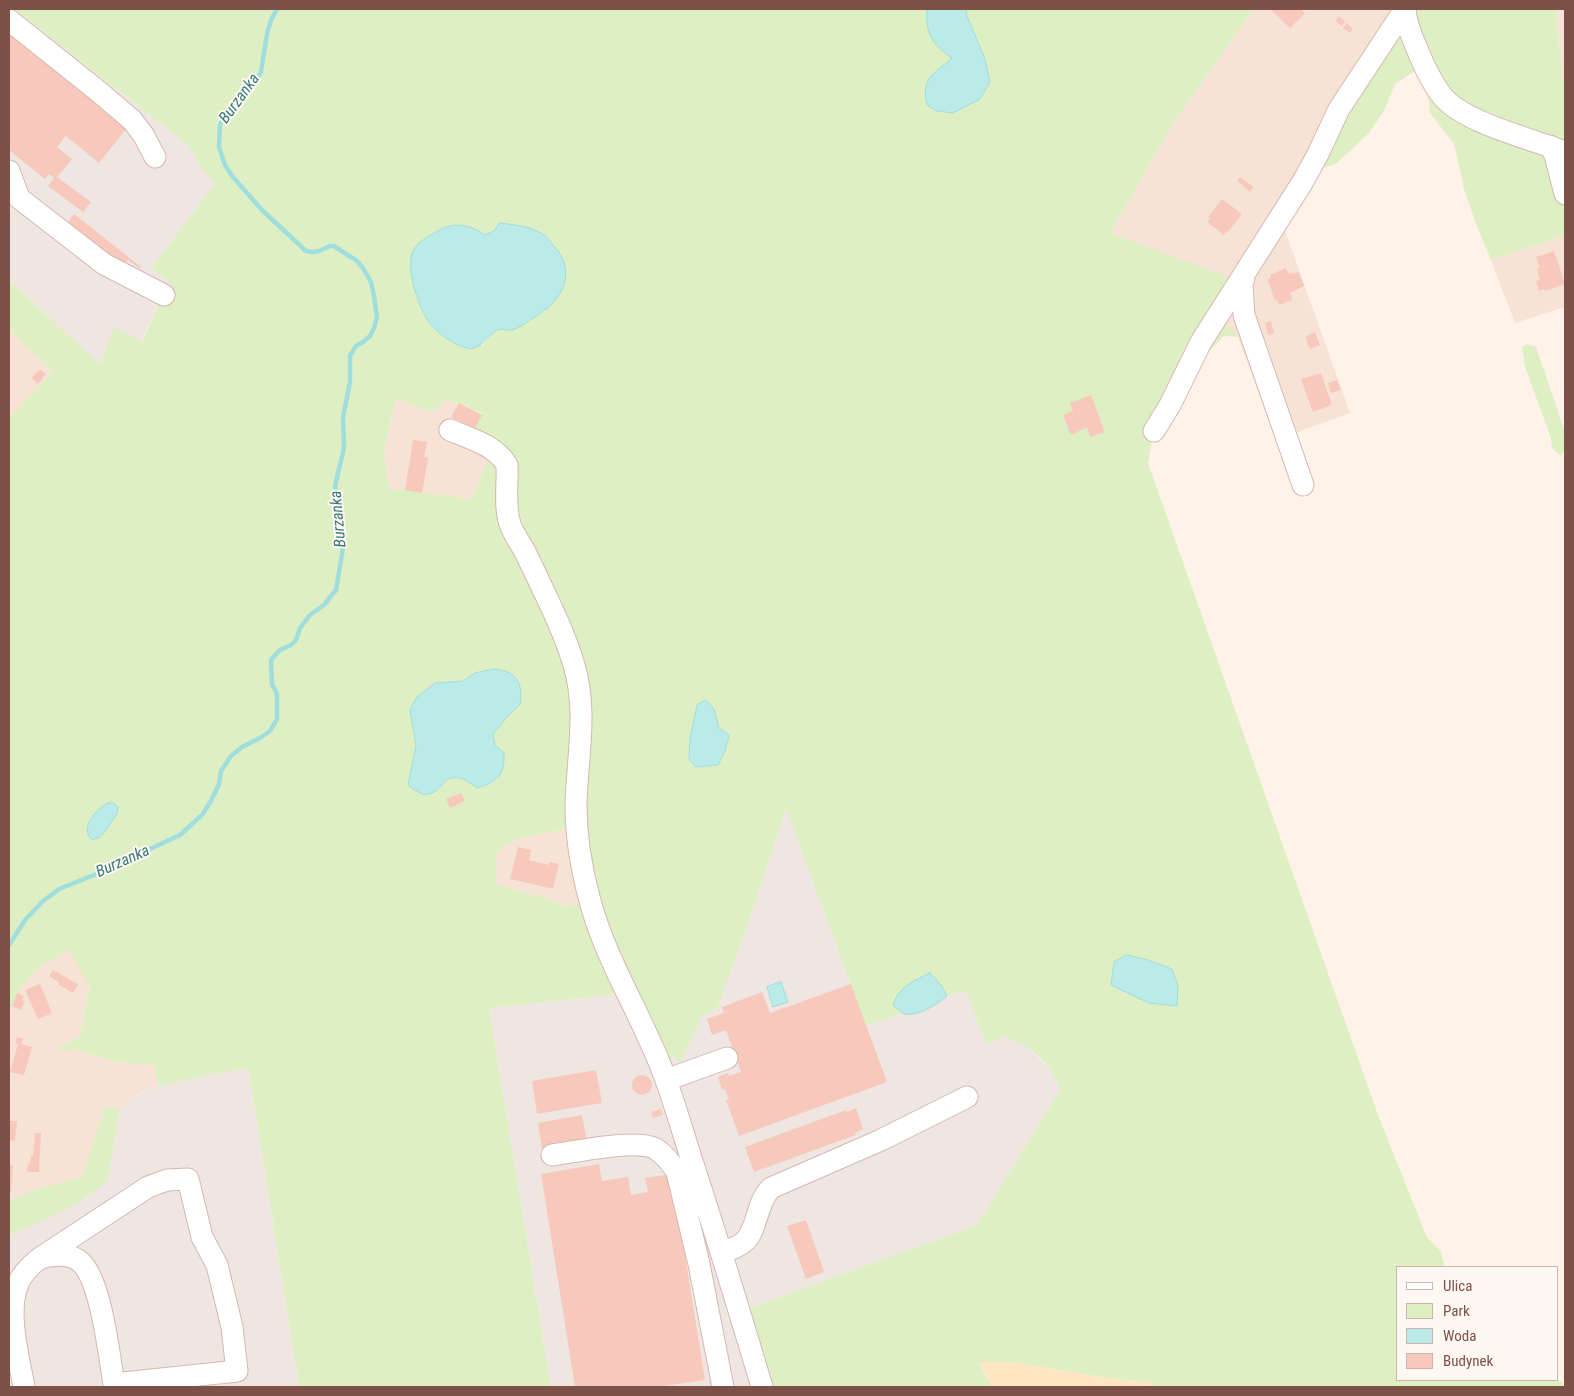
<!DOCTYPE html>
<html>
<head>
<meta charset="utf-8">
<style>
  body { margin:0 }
  #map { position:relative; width:1574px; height:1396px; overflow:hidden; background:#fff2e8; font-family:"Roboto Condensed",sans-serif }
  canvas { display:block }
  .frame { position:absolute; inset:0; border:10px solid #7d5148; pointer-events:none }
  .legend { position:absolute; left:1396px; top:1266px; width:162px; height:115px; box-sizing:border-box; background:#fff7f1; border:1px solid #cbb5ad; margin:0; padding:6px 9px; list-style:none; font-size:15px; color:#7d5148 }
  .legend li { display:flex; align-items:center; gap:10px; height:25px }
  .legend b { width:25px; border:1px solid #cbb5ad }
</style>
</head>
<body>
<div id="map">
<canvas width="1574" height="1396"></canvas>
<div class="frame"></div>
<ul class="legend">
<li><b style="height:6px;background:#fff"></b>Ulica</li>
<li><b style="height:14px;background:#deefc4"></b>Park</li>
<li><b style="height:14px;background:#baebe9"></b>Woda</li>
<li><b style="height:14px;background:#f7c9bd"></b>Budynek</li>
</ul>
</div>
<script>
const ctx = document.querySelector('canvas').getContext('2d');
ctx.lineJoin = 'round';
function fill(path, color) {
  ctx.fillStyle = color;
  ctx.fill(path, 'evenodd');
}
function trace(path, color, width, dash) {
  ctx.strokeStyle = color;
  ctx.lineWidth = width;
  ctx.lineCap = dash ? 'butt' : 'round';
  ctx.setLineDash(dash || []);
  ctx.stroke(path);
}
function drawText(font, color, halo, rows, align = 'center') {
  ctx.font = font + ' "Roboto Condensed",sans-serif';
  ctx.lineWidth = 4;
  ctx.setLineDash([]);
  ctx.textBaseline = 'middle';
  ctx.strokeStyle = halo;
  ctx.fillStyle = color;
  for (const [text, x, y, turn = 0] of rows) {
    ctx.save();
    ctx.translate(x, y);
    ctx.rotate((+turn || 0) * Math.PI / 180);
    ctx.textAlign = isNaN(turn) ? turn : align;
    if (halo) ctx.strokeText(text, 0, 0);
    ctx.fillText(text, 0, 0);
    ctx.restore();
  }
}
const residential = new Path2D(`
  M1254,9H1405L1282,222L1350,413L1276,440L1238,337L1218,316L1110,233L1174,122Z
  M1556,9H1565V78H1562Z
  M1565,235V307L1515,323L1491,260Z
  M9,330L52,372L11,416L9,414Z
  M396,399L432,412L446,400L459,403L482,415L496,438L472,499L405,490H389L384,451Z
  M576,827L589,898L567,907L558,902L496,884V853L516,839Z
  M69,950L89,985L80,1037L57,1048L63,1050H76L117,1062L154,1065L158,1086L145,1090L124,1105L120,1110L105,1105L82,1178L34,1190L9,1201V1013L17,993L40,966Z`);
const industrial = new Path2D(`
  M9,9H14L188,145L203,170L215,184L151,268L172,285L161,299L141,342L100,364L9,280Z
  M786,808L866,1026L966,989L986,1044L1006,1036L1020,1042L1036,1055L1051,1070L1060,1090L977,1225L758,1305L739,1310L762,1387H551L489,1008L619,994L681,1063L701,1017L718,1007L755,903Z
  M240,1069H245L249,1072L299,1387H9V1236L86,1198L108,1177L120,1110L124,1105L146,1090L158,1086Z`);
const green = new Path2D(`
  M14,9H1254L1174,122L1110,233L1240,281L1218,316L1238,337L1224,336L1203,358L1154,431L1148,463L1378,1115L1419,1218L1427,1237L1440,1250L1445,1267H1398V1380H1557L1562,1382L1565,1387H1151L1152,1382L1113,1379L1010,1362L979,1363L992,1387H762L739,1310L758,1305L977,1225L1060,1090C1057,1084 1055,1077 1051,1071C1042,1055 1022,1044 1006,1036L986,1044L966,990L947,996L938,1003L911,1015L902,1013L866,1026L786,809L755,903L718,1007L701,1017L681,1063L672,1054L666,1080L619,994L489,1008L551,1387H299L249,1072L245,1069H240L158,1086L154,1065L117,1062L76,1050H63L56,1048L80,1037L89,986L69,950L40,966L17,993L9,1013V414L11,416L52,372L9,330V280L100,364L114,327L142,342L161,299L172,285L151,268L215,184L203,170L188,145ZM478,230L485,235L494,231L546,311L511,331L501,329L492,334L482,346ZM396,399L432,412L446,400L459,403L482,414L475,429L496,438L472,499L405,490H389L384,451ZM475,673L520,705C509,713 502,724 493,734L498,779L490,785L477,788C459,776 453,773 438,790L408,785L416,745L435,683L463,681ZM576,827L589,898L567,907L558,902L496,884V853L516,839Z
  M1405,9H1556L1562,77L1565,78V235L1491,260L1476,224L1464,189L1454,144L1430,113L1428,97L1415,71L1395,84L1384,111L1368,134L1336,164L1316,170Z
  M1527,344L1536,347L1565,432L1564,451L1561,456L1552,448L1551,438L1525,367L1522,347Z
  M105,1105L120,1110L108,1177C97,1199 33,1224 9,1236V1201L34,1190L82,1177Z`);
const sand = new Path2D(`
  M979,1362H1010L1113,1379L1152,1382L1151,1387H992Z`);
const water = new Path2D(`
  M927,9H966L967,16L985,59L990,82L980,99L953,113L937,111L927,105C921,77 933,75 952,58C932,45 925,32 927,9Z
  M500,223C515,225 531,226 544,235C548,238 551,243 554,246C578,273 562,301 535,317C528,321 520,328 512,330C508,331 505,329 501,329C489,332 485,345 474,348C468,350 461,346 456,344C445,338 434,330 427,319C418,305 405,267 413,251C417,242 429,236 436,232C455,221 468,224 485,235L494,231Z
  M496,669C518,672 523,684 520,705C509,713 502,724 493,734L495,745L504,753C505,775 497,783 477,788C470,783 461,776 452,778C447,779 445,782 442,785C429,799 422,796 408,785L416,745L410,710L416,698L435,683L463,681L475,673Z
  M706,700L714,709L719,728L729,735L725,751L718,765L696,767L689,760L690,738L697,705Z
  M108,803H113L118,807L117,814L104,833L100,837L92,840C79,828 96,809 108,803Z
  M1127,955L1148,960L1172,969L1178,986L1177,1006L1149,1003L1111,985L1114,962Z
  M930,973L941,985L947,996C938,1004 914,1019 902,1013C899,1011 896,1007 893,1005C898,987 915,980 930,973Z
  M781,982L788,1002L773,1007L767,987Z`);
const stream = new Path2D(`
  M9,945L25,920L42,902L59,889L129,861L152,848L180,835L202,815L211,801L219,784L221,771L231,756L242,747L260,738L270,731L277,719V694L272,684L271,660L280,650L291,645L296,640L300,628L310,615L324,605L336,590L344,542L336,527L335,516L339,507L335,486L344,448L343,417L350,382V356L356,346L363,342L370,336L374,328L377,317L374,296L371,282L363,268L357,261L334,246H330L319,251L312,252L306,251L262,210L232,176L225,165L219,147L220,125L224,116L253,86L261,72L267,34L271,20L277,9`);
const building = new Path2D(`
  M1270,9H1301L1305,13L1290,28Z
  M1339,16L1345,22L1342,26L1335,21Z
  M1347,23L1353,29L1350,33L1343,28Z
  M9,30L95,99L93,102L126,129L99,163L66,136L57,147L72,159L57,177L91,202L83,212L48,186L54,178L49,174L45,179L9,150Z
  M1240,177L1254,187L1250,192L1237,181Z
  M1222,199L1242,214L1228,232L1227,231L1224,235L1207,222L1210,218L1208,217Z
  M74,214L141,267L140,269L128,260L125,265L111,255L108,260L65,226Z
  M1554,251L1565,284L1545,291L1544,289L1539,291L1536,281L1540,280L1537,269L1540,268L1536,257Z
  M1286,268L1289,274L1292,272L1293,274L1299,272L1304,286L1290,293L1292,300L1279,305L1277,299L1275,300L1267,279L1271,278L1270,275Z
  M1271,321L1274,333L1268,335L1265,323Z
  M1315,332L1320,345L1310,349L1305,337Z
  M40,369L46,374L38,384L31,378Z
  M1321,373L1332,405L1313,412L1301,379Z
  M1337,380L1341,390L1331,393L1328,383Z
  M1091,395L1105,432L1090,437L1087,427L1071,435L1063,415L1073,411L1070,403Z
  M459,403L482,415L475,429L451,417Z
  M413,440L427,442L424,457L428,458L422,493L405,490Z
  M461,793L465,801L450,808L446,799Z
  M518,847L531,850L529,860L549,865V862L559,864L553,889L510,879Z
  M53,970L78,984L73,993L58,984L59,982L49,976Z
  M40,984L52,1013L38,1019L25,990Z
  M851,984L887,1082L739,1136L726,1100L729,1099L725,1089L722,1090L718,1077L728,1073L729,1076L741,1072L726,1030L712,1035L707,1019L724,1013L722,1007L762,992L770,1013Z
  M17,993L24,996L22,1000L25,1001L21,1010L12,1006Z
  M17,1037L23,1039L21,1044L32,1047L24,1075L10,1072L18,1044L15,1043Z
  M596,1070L602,1103L537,1114L532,1081Z
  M632 1085a10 10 0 1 1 20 0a10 10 0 1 1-20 0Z
  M856,1108L863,1129L855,1133L856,1135L754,1172L745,1147L846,1110L847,1112Z
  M661,1109L663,1115L653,1118L651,1112Z
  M582,1115L588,1146L543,1154L538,1123Z
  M9,1121H17L15,1141L9,1140Z
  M35,1133H41L39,1172H27L28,1163L30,1164L31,1156H33Z
  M599,1164L602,1181L628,1177L631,1195L648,1192L645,1178L672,1174L705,1380L658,1387H575L541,1174Z
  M9,1165H13L11,1193H9Z
  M806,1220L824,1272L806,1279L787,1226Z`);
const minor = new Path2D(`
  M1405,9C1406,26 1414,41 1420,56C1426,70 1433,85 1443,97C1465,123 1532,139 1565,152
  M9,20L98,91L132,120L144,136L155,157
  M1550,146L1555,155L1565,194
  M9,171L19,198L104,264L164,295
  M1244,277L1242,285L1244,315L1303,485
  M450,430C471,439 495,445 507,465C508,484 504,505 510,524C514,536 523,546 528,558C544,592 563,628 574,665C588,712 577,758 576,805C576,836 581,867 589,897C605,961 644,1018 666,1080C676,1108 684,1136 693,1164C717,1238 740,1313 762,1387
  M1154,431L1170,405L1201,342L1302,183L1318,154L1339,109L1405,9
  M666,1080L727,1058
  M552,1155C576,1152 636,1138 656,1149C665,1155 671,1163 677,1172L699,1264L723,1387
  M722,1253C729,1250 738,1247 744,1242C758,1230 756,1202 771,1188L881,1140L967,1097
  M24,1387C19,1359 6,1311 18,1284C22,1273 31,1265 40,1258L148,1187L167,1180L188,1179L202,1237L217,1265L232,1327L237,1371L114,1384C109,1356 101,1275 78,1260C67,1253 52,1255 40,1258`);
const waterNames = [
  ["Burzanka",240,99,-54],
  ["Burzanka",339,519,-95],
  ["Burzanka",123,862,-24]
];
fill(residential, '#f7e2d6');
fill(industrial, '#efe6e2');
fill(green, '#deefc4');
fill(sand, '#ffe6c2');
fill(water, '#baebe9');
trace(water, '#9fdedc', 1);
trace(stream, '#9fdedc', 4.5);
fill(building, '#f7c9bd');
trace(minor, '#d5b8af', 23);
trace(minor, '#fff', 21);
drawText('italic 16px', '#377b7a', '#fff7f1', waterNames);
</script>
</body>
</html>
